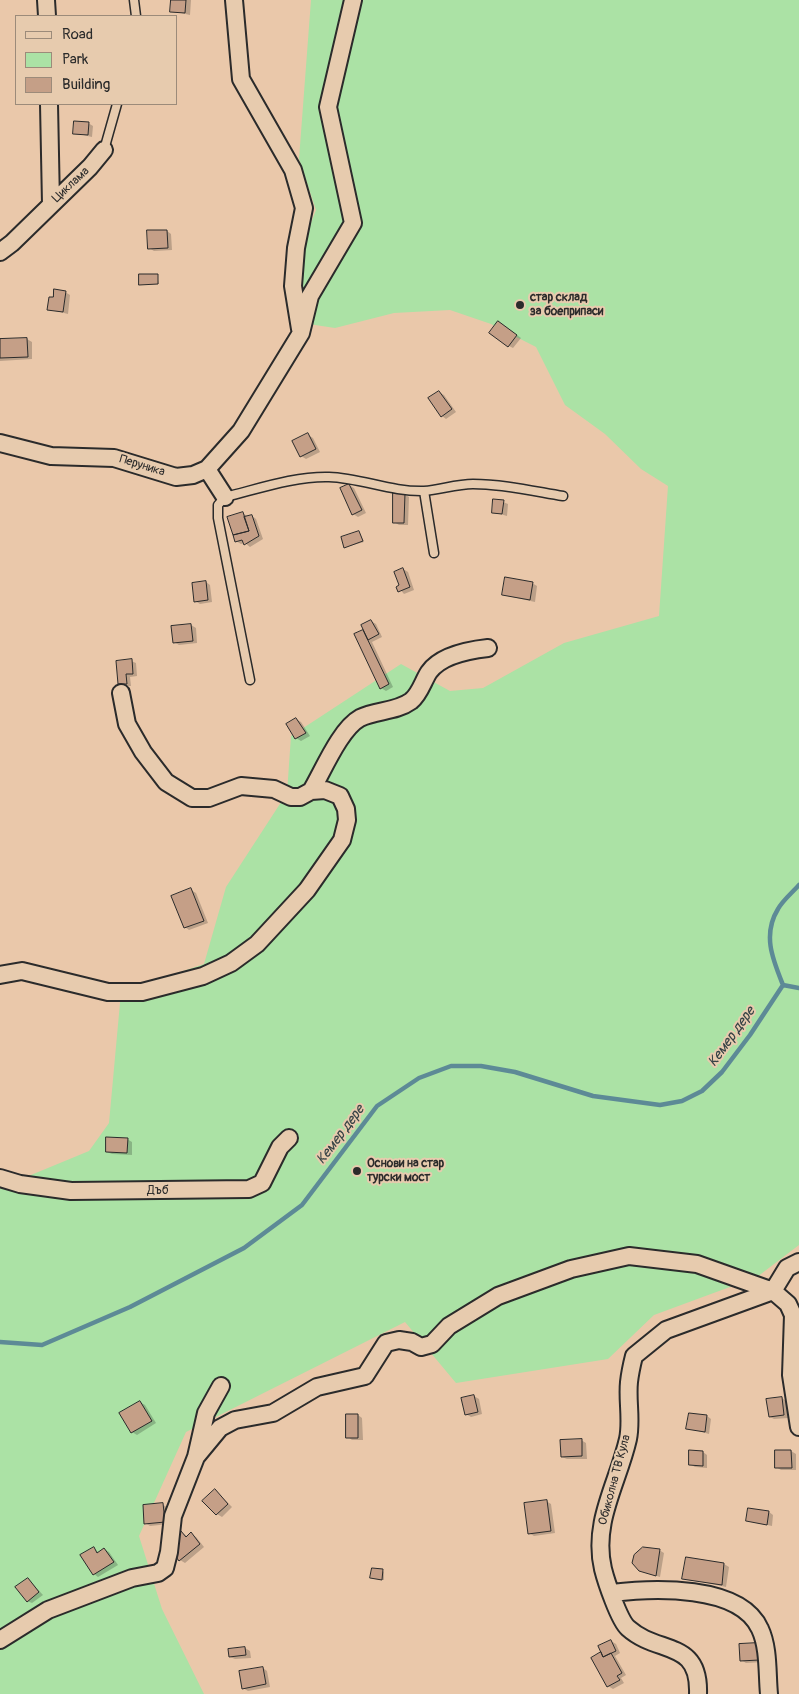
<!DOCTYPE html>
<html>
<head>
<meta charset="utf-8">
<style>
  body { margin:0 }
  #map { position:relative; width:799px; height:1694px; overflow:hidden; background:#eac8aa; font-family:Pangolin,sans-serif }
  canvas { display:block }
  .legend { position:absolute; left:15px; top:15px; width:162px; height:90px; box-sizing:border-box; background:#e7cbae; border:1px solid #9c8b7a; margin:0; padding:6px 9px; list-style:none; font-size:15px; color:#2b2b2b }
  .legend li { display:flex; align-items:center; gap:10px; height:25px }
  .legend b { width:25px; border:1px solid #9c8b7a }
</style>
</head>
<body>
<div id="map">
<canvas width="799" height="1694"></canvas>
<ul class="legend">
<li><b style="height:6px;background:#e7cbae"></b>Road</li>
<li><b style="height:14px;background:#abe2a5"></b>Park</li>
<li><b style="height:14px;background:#c59f87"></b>Building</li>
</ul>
</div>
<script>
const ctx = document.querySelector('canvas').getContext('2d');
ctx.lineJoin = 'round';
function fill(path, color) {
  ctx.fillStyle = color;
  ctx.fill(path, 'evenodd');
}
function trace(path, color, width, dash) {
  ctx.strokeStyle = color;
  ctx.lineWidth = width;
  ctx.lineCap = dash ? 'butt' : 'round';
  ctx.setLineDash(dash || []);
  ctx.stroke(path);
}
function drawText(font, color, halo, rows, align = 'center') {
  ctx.font = font + ' Pangolin,sans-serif';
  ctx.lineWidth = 4;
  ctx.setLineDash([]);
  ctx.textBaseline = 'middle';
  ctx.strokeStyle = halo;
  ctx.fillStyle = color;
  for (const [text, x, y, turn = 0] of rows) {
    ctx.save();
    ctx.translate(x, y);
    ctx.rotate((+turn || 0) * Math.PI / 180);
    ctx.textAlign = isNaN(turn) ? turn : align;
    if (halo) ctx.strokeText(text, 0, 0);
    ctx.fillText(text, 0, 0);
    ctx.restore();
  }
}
const green = new Path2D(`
  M311,0H799V1245L757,1277L654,1315L608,1359L456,1383L405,1322L186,1432L139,1536L162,1609L204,1694H0V1179L14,1182L89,1151L109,1123L121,992L204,964L226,887L287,793L291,736L401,664L450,691L483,688L564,643L659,616L668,486L641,469L605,434L565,405L536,347L491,324L450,310L394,313L335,328L302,323L297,258L316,210L299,159Z`);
const shadow = new Path2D(`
  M172,0H191L190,15L172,11Z
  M88,123L93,126L92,137L75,133Z
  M167,231L171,234L172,250L154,251L149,248Z
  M157,275L159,284H140Z
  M65,292L70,295L68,314L48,309L54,298Z
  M503,325L521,338L513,348L509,346Z
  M27,339L32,342V359L0,361V341Z
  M439,392L444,395L456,412L446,419L442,416Z
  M308,435L313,438L320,452L306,459L301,456Z
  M349,485L354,488L366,513L358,517L353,514Z
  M404,494L409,497L408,525H399L394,522Z
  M503,502L508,504L507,516L493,512Z
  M243,513L248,517L252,516L256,519L263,539L250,547L245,543L241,544L236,541Z
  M359,532L364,542L346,547Z
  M403,569L408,572L414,590L404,594L398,587L401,586Z
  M206,582L210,585L212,602L200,604L195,601Z
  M532,583L537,586L535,602L503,595Z
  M371,621L376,624L382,637L372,642L393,687L386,691L381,688L355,635L364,630Z
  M191,625L196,628L197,643L179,645L174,642Z
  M131,661L136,663L137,676L130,677L131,686H123L119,684Z
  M296,719L301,722L310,736L301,741L296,738Z
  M191,890L196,893L208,923L189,930L185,927Z
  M127,1139L132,1142V1155L112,1154L107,1152Z
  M474,1396L479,1399L482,1414L471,1417L466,1414Z
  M782,1398L786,1401L788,1418L774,1419L770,1417Z
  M140,1402L145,1405L156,1423L137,1435L132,1432Z
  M358,1415L362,1418L363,1440H352L348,1437Z
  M707,1416L711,1419L709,1434L688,1428Z
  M581,1440L586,1443L587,1459H567L562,1457Z
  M791,1451L796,1454V1470H781L776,1467Z
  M703,1452L707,1455V1468L695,1467L690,1464Z
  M215,1490L232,1507L222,1517L217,1514Z
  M546,1501L551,1504L555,1533L534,1536L529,1533Z
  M163,1505L167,1507L169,1524L150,1526L145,1523Z
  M769,1512L773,1515L772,1526L748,1521Z
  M181,1532L188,1537L191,1534L196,1537L204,1547L185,1563L180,1560Z
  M94,1548L99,1553L104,1549L109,1552L118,1565L98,1577L94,1574Z
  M659,1550L664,1553L660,1577L639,1570Z
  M724,1564L729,1567L726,1587L684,1578Z
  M383,1571L384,1572V1580L372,1578Z
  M28,1579L43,1595L32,1603L27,1601Z
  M611,1641L616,1644L620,1653L615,1656L626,1675L621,1678L624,1683L613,1689L608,1686L592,1658L602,1653Z
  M740,1645L763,1662L746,1663L741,1660Z
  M245,1648L250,1651L251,1658L235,1659L230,1657Z
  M263,1668L267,1671L270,1687L248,1691L243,1688Z`);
const stream = new Path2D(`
  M783,985C773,960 762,935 778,909C783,900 792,893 799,885
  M0,1342L42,1345L130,1307L244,1248L302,1205L377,1106L419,1078L451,1066H481L515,1072L593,1096L660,1105L682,1101L702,1091L722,1072L750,1035L783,985L799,988`);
const building = new Path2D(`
  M171,0H186L185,13L170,12Z
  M74,121L89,122L88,135L73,134Z
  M147,230H167L168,248L148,249Z
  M139,274H158V284L139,285Z
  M54,289L66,291L63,312L47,310L49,297H53Z
  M498,321L517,335L508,347L489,333Z
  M27,338L28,357L0,358V339Z
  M439,391L452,409L441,417L428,398Z
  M308,433L316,449L300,457L292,441Z
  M349,484L362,510L352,515L340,488Z
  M393,493H405L404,523H393Z
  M493,499L504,500L502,514L492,513Z
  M243,512L249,531L233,535L227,517Z
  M252,515L259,536L244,545L242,540L235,542L233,535L249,531L244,517Z
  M359,531L363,541L344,548L341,537Z
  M403,568L410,587L398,592L396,587L399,585L394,572Z
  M505,577L533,582L530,600L502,595Z
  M206,581L208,600L194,602L192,583Z
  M371,620L379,634L368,640L361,625Z
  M191,624L193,641L173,643L171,626Z
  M363,630L389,684L380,689L354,634Z
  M132,659L133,674H126L127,684H118L116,661Z
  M296,718L306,733L295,739L286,724Z
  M191,888L204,921L184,928L171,896Z
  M106,1137L128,1138L127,1153L106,1152Z
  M474,1395L478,1412L465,1415L461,1398Z
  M782,1397L784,1415L769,1417L766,1399Z
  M140,1401L152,1421L131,1433L119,1413Z
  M689,1413L707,1415L705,1432L686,1429Z
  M346,1414H358V1438H346Z
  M582,1439V1456L561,1457L560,1440Z
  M689,1450L703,1451V1466L689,1465Z
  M775,1450H791L792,1468H775Z
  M215,1489L228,1504L216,1515L202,1501Z
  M547,1500L551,1531L528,1534L524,1503Z
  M163,1503L165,1522L144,1524L143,1505Z
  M748,1508L769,1511L767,1525L746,1521Z
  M181,1531L186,1537L191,1532L200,1544L179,1561L171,1550L173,1537Z
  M94,1547L97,1553L104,1548L114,1562L93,1575L80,1555Z
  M643,1547L660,1549L656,1576L639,1571L632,1563L634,1555Z
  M686,1557L724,1563L722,1585L682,1579Z
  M372,1568L383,1569L382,1580L370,1578Z
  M28,1578L39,1592L27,1602L15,1587Z
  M611,1640L616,1651L603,1657L598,1646Z
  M758,1643L759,1660L740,1661L739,1644Z
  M245,1647L246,1655L229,1657L228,1649Z
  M601,1652L603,1657L611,1653L622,1673L617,1676L620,1680L607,1687L591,1658Z
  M263,1667L266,1684L242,1689L239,1671Z`);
const service = new Path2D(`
  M134,0L136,16
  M104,150L117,104
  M424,491L434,553
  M250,680L218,518V505L225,497C258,489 295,476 329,477C361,478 391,492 424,491C440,490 456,484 473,484C503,484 533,491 563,496`);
const minor = new Path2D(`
  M46,0L47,16
  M234,0L241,79L293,170L304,208L296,248L293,286L300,329
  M49,104L51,204
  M0,252L12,243L90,167L104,150
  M0,443L51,456L114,458L176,477L193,475L207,469L241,431L301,333L310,296L353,223L328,107L353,0
  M207,469L225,497
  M311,791C323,771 340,729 360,718C376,710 396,712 411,701C420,694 423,681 429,672C441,655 470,650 488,648
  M0,975L22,971L108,992H142L203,976L231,963L257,944L307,890L342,840L347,820L346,809L340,796L325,790L311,791L300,797H291L274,789L241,786L209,798H192L166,782L143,752L127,724L121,693
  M0,1178L20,1184L71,1191L249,1189L262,1183L280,1147L289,1138
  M196,1457L220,1428L235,1420L273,1413L317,1387L365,1376L386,1343L399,1340L412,1342L421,1347L432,1344L449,1326L498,1296L571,1269L629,1256L697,1264L773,1291L788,1304L793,1315L791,1375L799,1427
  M612,1593C652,1588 740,1584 760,1629C769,1648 767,1674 769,1694
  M0,1640L48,1610L132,1578L158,1573L165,1568L169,1552L173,1516L196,1457L206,1413L221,1386
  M698,1694C700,1639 658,1655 628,1628C619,1620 606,1581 603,1569C592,1522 618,1483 628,1439C632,1420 627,1401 629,1382C630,1373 632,1364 634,1356L666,1330L773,1291L787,1268L799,1262`);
const markers = [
  [520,305,5,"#2b2b2b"],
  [357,1171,5,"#2b2b2b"]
];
const streetNames = [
  ["Циклама",71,185,-43],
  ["Перуника",142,466,17],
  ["Дъб",158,1191],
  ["Обиколна ТВ Кула",615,1480,-75]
];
const poiNames = [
  ["стар склад",530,298],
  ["за боеприпаси",530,312],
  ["Основи на стар",367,1164],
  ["турски мост",367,1178]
];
const waterNames = [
  ["Кемер дере",732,1037,-54],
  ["Кемер дере",341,1135,-53]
];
fill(green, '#abe2a5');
fill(shadow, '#0003');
trace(stream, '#5d8a96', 4.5);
fill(building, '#c59f87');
trace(building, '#2b2b2b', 1);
trace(service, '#2b2b2b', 11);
trace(minor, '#2b2b2b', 20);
trace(service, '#e7cbae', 8);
trace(minor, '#e7cbae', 16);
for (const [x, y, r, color] of markers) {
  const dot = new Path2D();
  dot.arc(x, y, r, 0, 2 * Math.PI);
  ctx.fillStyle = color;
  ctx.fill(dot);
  trace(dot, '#e7cbae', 2);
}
drawText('12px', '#2b2b2b', '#e7cbae', streetNames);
drawText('bold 12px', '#2b2b2b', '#e7cbae', poiNames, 'left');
drawText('italic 14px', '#374346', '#e7cbae', waterNames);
</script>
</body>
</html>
